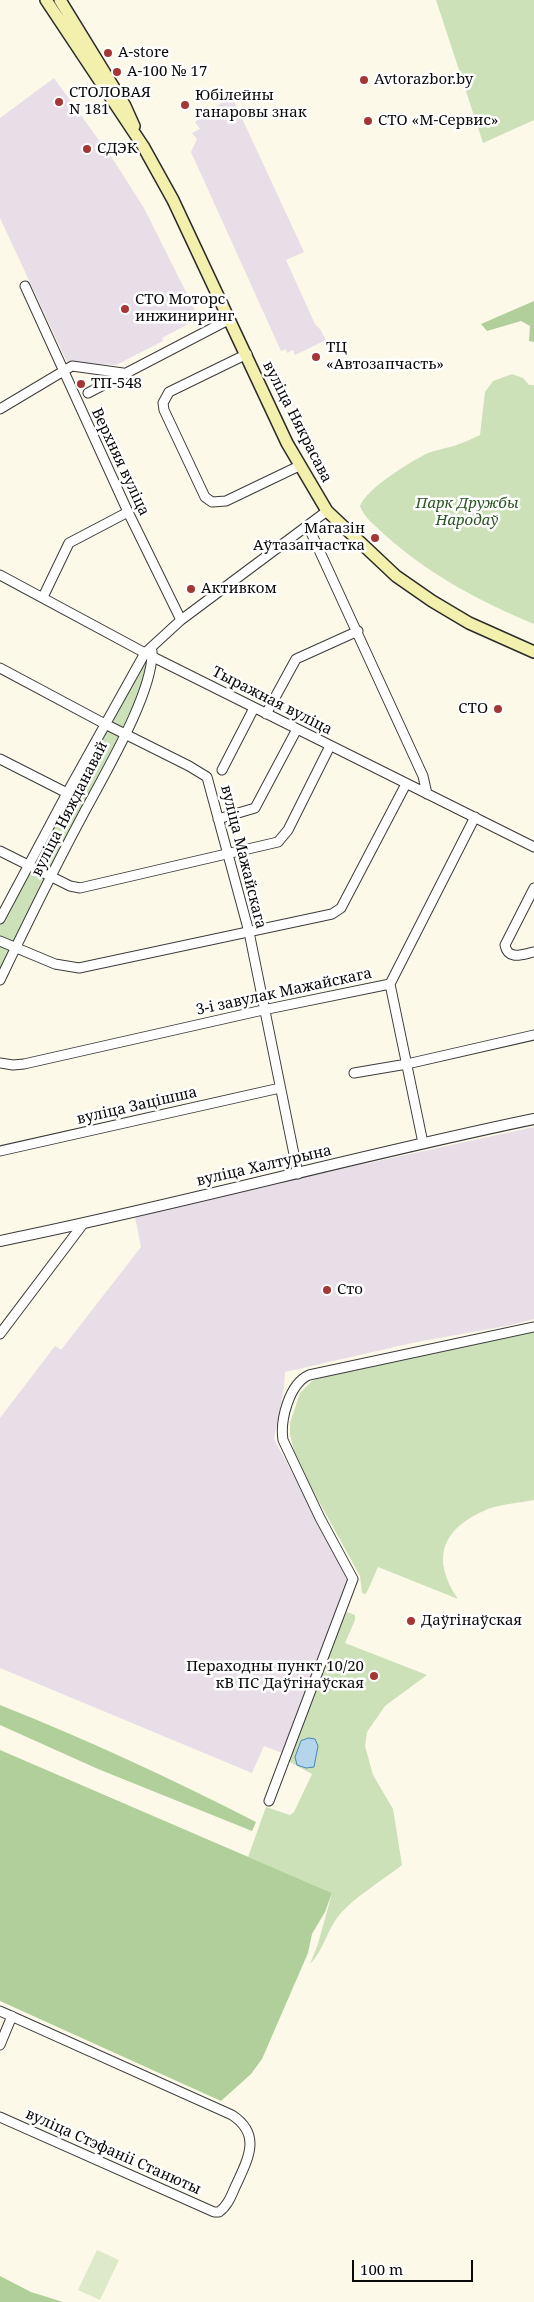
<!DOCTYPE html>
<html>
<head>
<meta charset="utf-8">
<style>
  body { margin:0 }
  #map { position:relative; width:534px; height:2302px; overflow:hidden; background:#fcf9e9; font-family:"Noto Serif",serif }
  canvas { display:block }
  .scale { position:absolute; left:352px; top:2260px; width:121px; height:22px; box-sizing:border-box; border:2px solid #090909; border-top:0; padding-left:6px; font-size:15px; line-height:18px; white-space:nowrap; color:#090909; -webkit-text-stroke:4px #fff; paint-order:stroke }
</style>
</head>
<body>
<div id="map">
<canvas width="534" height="2302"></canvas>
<div class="scale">100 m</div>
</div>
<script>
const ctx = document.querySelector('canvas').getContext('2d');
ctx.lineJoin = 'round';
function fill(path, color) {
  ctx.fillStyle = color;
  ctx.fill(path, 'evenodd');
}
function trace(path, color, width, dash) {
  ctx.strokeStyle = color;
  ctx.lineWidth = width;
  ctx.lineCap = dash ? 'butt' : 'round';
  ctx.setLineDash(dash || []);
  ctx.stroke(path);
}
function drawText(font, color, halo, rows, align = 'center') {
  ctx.font = font + ' "Noto Serif",serif';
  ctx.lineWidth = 5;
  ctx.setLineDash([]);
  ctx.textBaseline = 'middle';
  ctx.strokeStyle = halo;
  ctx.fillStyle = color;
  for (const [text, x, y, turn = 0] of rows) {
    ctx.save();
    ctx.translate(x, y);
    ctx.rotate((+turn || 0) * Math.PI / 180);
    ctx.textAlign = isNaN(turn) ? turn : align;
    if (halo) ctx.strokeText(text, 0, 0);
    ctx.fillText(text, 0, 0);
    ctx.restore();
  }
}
const industrial = new Path2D(`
  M54,78L114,161L144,208L199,318L162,338L163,341L116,365L67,362L0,218V118Z
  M228,98L234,101L304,252L286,260L315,324L320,329L326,340L295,355L293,350L287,353L286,349L281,351L191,152L197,139L192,133L200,129L195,122Z
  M534,1127V1319L511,1325L412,1343L285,1372L284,1388L274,1439L349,1579L282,1753L264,1746L252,1773L0,1668V1418L55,1346L61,1350L141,1247L135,1217L162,1208Z`);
const green = new Path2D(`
  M436,0H534V120L483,143Z
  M512,374L523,378L529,385H534V624C481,602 428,574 385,535C376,526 364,518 360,506C366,489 411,461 428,453C436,450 446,448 454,446C463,443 471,439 480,435L485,392L493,381Z
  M143,656L153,660L149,678L0,980V919Z
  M534,1332V1500C519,1503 502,1504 488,1509C442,1528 430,1558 458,1599L378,1567L367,1592L365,1594L362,1593L360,1576L311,1487L294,1450L290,1435V1423L300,1393L312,1381L338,1372Z
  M347,1612L355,1615V1620L345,1643L427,1675L385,1706L367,1732L365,1746L373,1775L393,1809L402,1865C383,1880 356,1896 340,1914C327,1929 324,1950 310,1964L318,1944L332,1893L248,1857L266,1807L290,1815L294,1812L312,1774L286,1760L334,1638Z`);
const forest = new Path2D(`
  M534,301V342L529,341L530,326L521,321L487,331L481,324Z
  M0,1705C88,1740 172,1779 256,1822L252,1831L98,1769L0,1725Z
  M0,1750L332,1893L325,1912L312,1934L308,1953L262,2059L251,2074L221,2101L0,2001Z
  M0,2276L31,2292L63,2302H0Z`);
const pitch = new Path2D(`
  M97,2250L119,2260L100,2300L78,2290Z`);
const water = new Path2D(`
  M309,1738L315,1739L318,1746L314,1767L306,1768L297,1765L295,1757L301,1741Z`);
const minor = new Path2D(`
  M25,286L128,512L181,620
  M247,354L169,392L163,403L164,410L205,497L212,502L226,501L299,466
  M88,393L230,319
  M0,409L72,366L123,373
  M308,526L423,776L427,794
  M0,575L145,653L534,847
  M43,597L69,543L128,512
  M0,668L105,724L189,766L207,777L249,932L298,1174
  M266,714L296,659L358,631
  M0,759L67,793
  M222,770L254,708
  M218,819L255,808L297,729
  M0,851L70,886L80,888L278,842L288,830L330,746
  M534,888L505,945C508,961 523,954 534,952
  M0,919L67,793L145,653L181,620L327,511
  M0,941L55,964L79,968L332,914L341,908L406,784
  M0,980C25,928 51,875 78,824C99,783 154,694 152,651
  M390,984L475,817
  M390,984L423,1143
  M0,1063L13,1065L24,1064L263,1010L390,984
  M354,1073L407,1064L534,1035
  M0,1151L280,1088
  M0,1334L83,1224
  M269,1801L353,1579L320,1518L283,1440C280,1420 289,1384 309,1375L534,1327
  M0,2011L232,2115C261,2134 249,2157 237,2183C232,2193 229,2205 219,2212H214L0,2117
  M0,2045L12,2016`);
const tertiary = new Path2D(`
  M0,1241C179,1205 355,1156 534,1119`);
const secondary = new Path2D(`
  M46,0L143,146L173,200L287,443L327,511L396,576L432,601L469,623L534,652
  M60,0L125,106L134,126`);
const markers = [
  [108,53,5,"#a53636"],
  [117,72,5,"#a53636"],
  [364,80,5,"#a53636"],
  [59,102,5,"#a53636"],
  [185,105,5,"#a53636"],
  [368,121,5,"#a53636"],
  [87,149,5,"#a53636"],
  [125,309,5,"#a53636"],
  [316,357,5,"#a53636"],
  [81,384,5,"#a53636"],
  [375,538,5,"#a53636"],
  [191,589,5,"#a53636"],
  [498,709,5,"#a53636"],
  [327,1290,5,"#a53636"],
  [411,1621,5,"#a53636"],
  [374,1676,5,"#a53636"]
];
const poiNames = [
  ["А-store",118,53],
  ["А-100 № 17",127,72],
  ["Avtorazbor.by",374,80],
  ["СТОЛОВАЯ",69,93],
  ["N 181",69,110],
  ["Юбілейны",195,96],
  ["ганаровы знак",195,113],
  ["СТО «М-Сервис»",378,121],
  ["СДЭК",97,149],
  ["СТО Моторс",135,300],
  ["инжиниринг",135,317],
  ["ТЦ",326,348],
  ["«Автозапчасть»",326,365],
  ["ТП-548",91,384],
  ["Магазін",365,529,"right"],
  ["Аўтазапчастка",365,546,"right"],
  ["Активком",201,589],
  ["СТО",488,709,"right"],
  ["Сто",337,1290],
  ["Даўгінаўская",421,1621],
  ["Пераходны пункт 10/20",364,1667,"right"],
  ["кВ ПС Даўгінаўская",364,1684,"right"]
];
const streetNames = [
  ["вуліца Някрасава",297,422,63],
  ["Верхняя вуліца",120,462,65],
  ["Тыражная вуліца",272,701,27],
  ["вуліца Няжданавай",70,809,-63],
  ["вуліца Мажайскага",243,857,76],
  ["3-і завулак Мажайскага",284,992,-12],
  ["вуліца Зацішша",137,1106,-13],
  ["вуліца Халтурына",264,1166,-13],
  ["вуліца Стэфаніі Станюты",113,2152,24]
];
const parkNames = [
  ["Парк Дружбы",467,504],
  ["Народаў",467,521]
];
fill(industrial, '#e7dee8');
fill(green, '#cce1b8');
fill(forest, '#b0cf9a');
fill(pitch, '#dde9c9');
fill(water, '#b5d5ec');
trace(water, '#4686b9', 1);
trace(minor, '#3c3c3c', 11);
trace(tertiary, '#3c3c3c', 12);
trace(secondary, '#2b2b2b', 14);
trace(minor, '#fff', 9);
trace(tertiary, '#fff', 10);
trace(secondary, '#f3efad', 11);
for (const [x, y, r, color] of markers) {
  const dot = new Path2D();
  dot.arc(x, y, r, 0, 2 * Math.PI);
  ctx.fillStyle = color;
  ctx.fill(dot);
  trace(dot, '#fff', 2);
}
drawText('15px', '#090909', '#fff', poiNames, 'left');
drawText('15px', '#090909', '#fff', streetNames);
drawText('italic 15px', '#2c5724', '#fff', parkNames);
</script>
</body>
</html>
